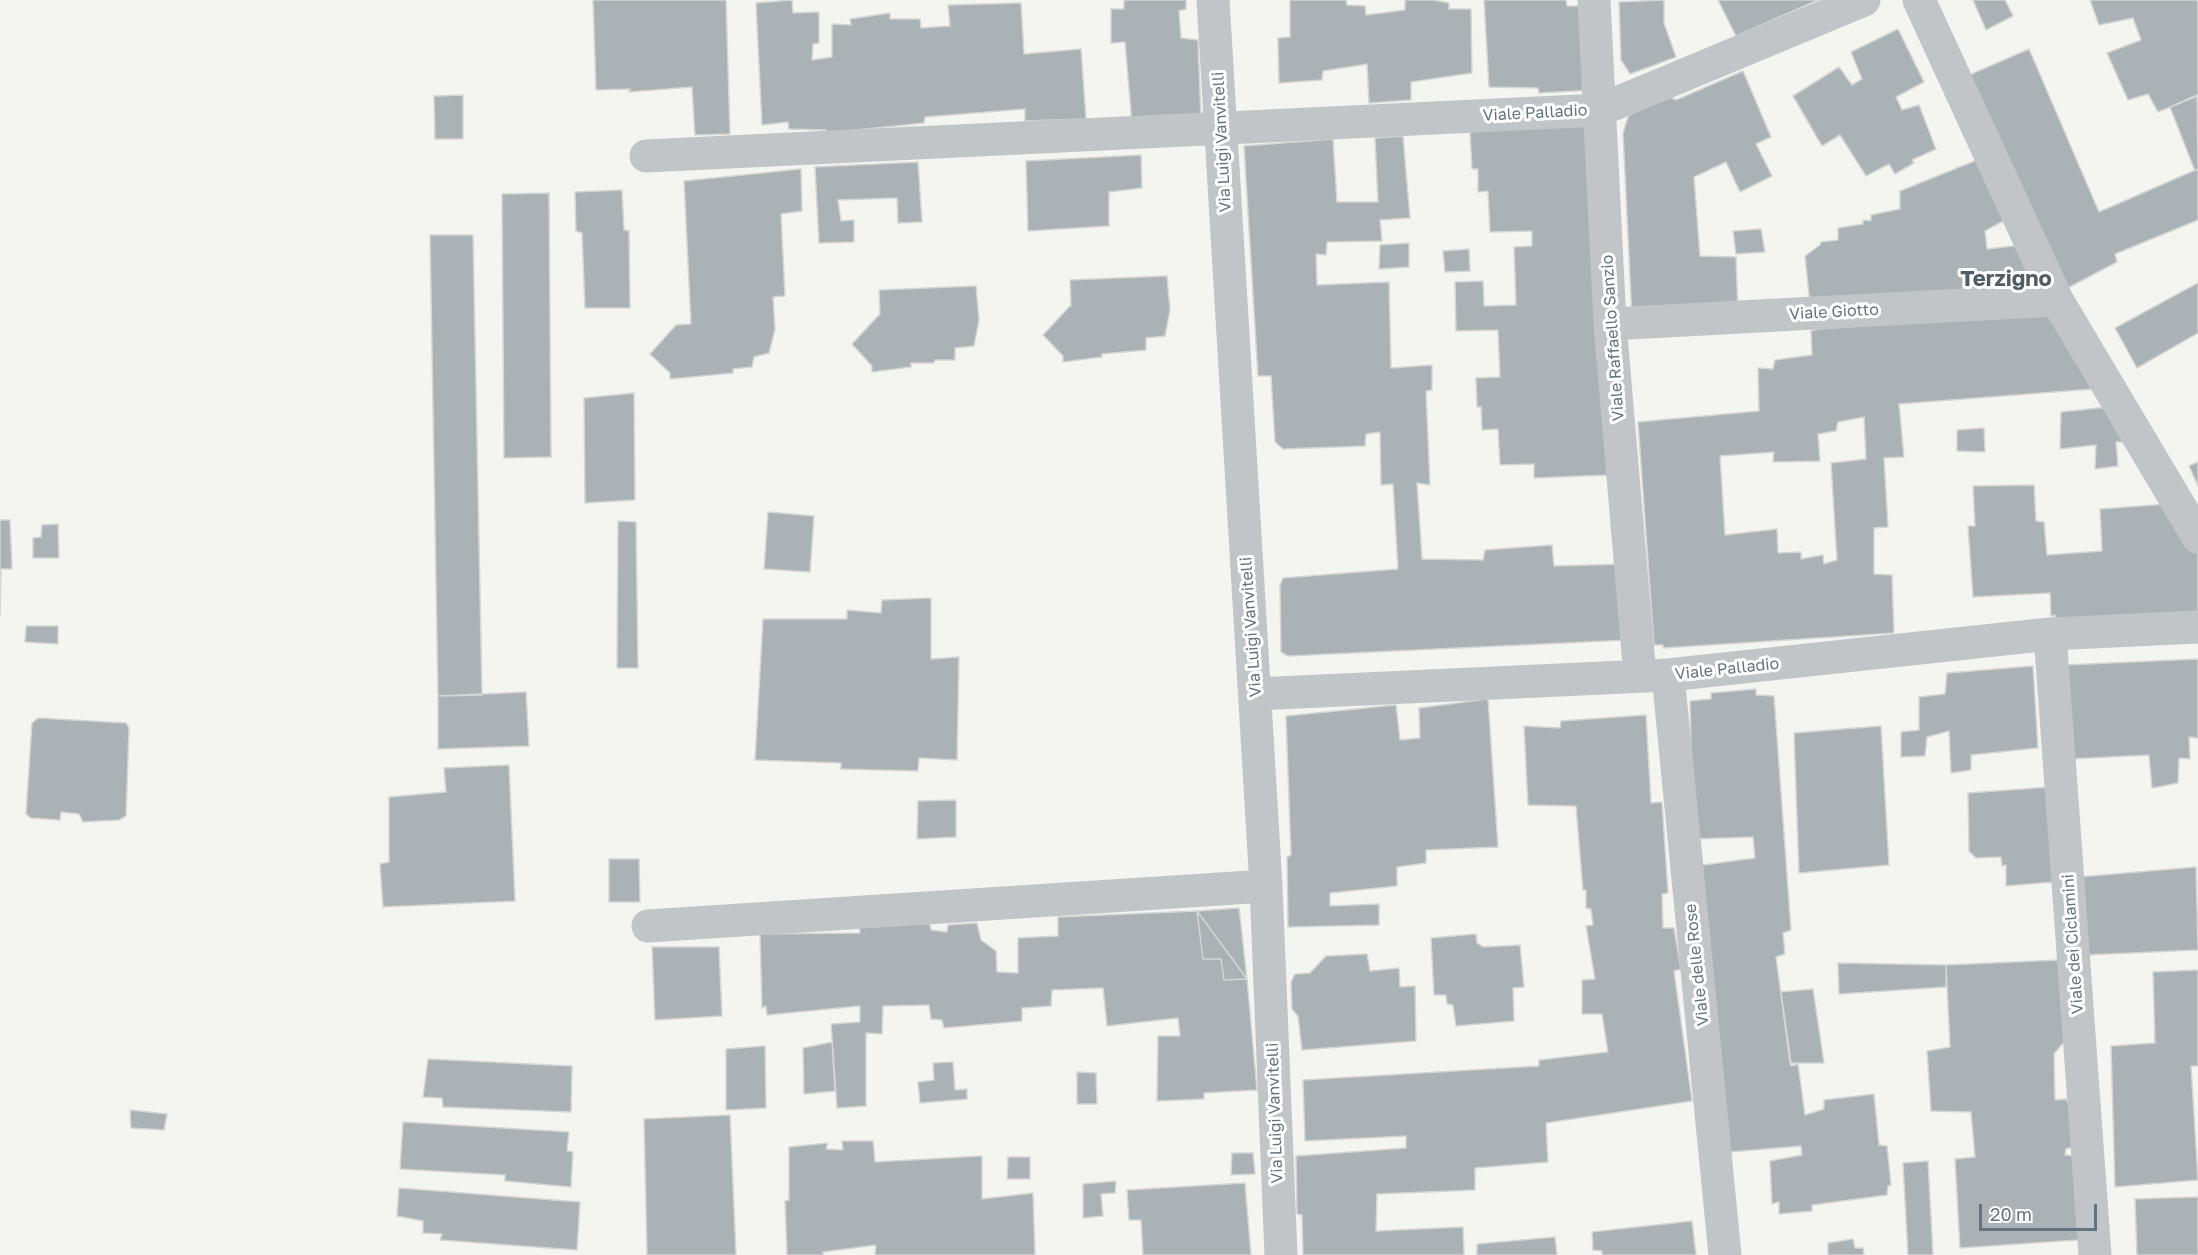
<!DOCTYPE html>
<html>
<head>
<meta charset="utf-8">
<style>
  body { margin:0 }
  #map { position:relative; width:2198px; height:1255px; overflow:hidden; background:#f4f4f0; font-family:"Golos Text",sans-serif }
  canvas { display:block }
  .scale { position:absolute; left:1979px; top:1204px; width:118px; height:27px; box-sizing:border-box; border:3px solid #637481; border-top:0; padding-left:8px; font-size:18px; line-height:21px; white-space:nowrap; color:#637481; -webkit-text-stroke:4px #fff; paint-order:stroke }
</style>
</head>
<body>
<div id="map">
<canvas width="2198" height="1255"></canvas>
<div class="scale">20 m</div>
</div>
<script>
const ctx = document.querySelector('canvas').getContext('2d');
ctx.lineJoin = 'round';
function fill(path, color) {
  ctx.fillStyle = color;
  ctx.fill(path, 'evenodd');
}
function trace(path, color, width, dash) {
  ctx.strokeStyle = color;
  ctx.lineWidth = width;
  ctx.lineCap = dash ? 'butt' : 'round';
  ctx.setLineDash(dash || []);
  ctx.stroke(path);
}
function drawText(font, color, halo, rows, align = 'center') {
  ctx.font = font + ' "Golos Text",sans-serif';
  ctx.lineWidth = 6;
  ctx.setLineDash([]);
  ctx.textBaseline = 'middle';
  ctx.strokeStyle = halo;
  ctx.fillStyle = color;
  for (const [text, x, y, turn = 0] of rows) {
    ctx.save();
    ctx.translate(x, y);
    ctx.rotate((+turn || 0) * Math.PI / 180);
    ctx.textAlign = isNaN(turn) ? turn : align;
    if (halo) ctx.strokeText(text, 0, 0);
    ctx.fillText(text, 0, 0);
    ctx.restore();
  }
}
const building = new Path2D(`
  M593,0H726L730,134L695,135L692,87L629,92L630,89L596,90Z
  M792,0L793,13L819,12V43L813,44L812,60L832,57V24L851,25L850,19L890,13V19H920L921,28L950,26L948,5L1021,3L1024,54L1081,49L1086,119L1025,121V109L925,117L924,123L827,133L826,130L789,129L788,122L762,125L756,3Z
  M1124,0H1186V9L1179,11L1181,38L1198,40L1201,119L1132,124L1125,42L1111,43V9H1124Z
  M1290,0H1346L1347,5L1365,6L1366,15L1405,10V0H1433L1449,3V9H1471L1472,73L1411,82V100L1369,103L1367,64L1323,71L1322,80L1279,83L1278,38L1290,37Z
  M1484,0H1566L1567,6H1585L1594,90L1539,93L1538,88L1489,87Z
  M1664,0V23L1676,57L1630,74L1621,60L1619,2Z
  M1718,0H1818L1736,36Z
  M1973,0H2005L2013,16L1986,30Z
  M2090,0H2198V96L2158,112L2148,94L2128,100L2107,53L2141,40L2133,18L2099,25Z
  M1898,29L1924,82L1896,97L1902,110L1919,105L1936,149L1912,160L1914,163L1895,174L1889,164L1866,176L1840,135L1822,146L1793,96L1839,67L1852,85L1862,79L1851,52Z
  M2029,49L2099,212L2198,169V220L2115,254L2117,262L2060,292L1967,76Z
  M1743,71L1771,137L1756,144L1772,176L1740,192L1726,162L1694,177L1700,256L1736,257L1738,313L1632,318L1623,133L1628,117L1635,109L1667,96L1676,100Z
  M463,95V139H435L434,96Z
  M2197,95L2198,169L2195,171L2170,107Z
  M1586,119L1608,475L1534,478V464L1500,465L1498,429L1482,430L1481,407H1477L1476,378L1500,377L1498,330L1456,331L1455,282L1483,281L1484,306L1516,305L1514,247L1532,246V231L1490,232L1488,191L1478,192V169H1472L1470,132Z
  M1403,136L1410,218L1380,220L1382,241L1327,242L1326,255L1316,254L1317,285L1389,282L1391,368L1432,365V390L1426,391L1430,485L1417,483L1422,559L1483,560L1485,550L1552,545L1554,566L1626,564L1628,640L1288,656L1281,652L1280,585L1283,578L1398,569L1393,484L1381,485L1380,432L1366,434L1365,446L1283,449L1275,442L1271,376H1258L1244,146L1333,139L1337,202H1378L1375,138Z
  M1141,155L1142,188L1109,192V226L1028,231L1026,161Z
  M1982,158L2012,216L1985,231L1987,249L2023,245L2029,260V282L2015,296L1810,304L1805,256L1820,245L1821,242L1838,240V228L1863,224V220L1871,221V215L1900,209V191Z
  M918,162L922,222L898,223L897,198L838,200L841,221L854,220V242L819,243L815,167Z
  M801,169L802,211L781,214L785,296L773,297L775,329L769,353L754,357L752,367L733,369V373L670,379V373L650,354L676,325L691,324L684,181Z
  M622,190L624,230L629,231L630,308H585L582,233L576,231L575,192Z
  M549,193L551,457L504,458L502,194Z
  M1761,229L1765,252L1736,254L1733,231Z
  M430,235H473L482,695L438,696Z
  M1409,243V267L1379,269L1380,245Z
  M1469,249L1470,271L1445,272L1443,251Z
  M1167,276L1170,310L1165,336L1146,338V350L1102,354V357L1063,362V356L1043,335L1071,305L1070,280Z
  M2198,283V333L2137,368L2115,328Z
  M976,286L979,320L974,346L955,348V360H935L934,363H911V367L872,372V366L852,344L880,314L879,290Z
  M2061,310L2093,389L1899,404L1904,457L1884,458L1888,527L1874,528V574L1892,575L1894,633L1663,648V645H1654L1638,422L1759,411L1758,368L1773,369L1775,360L1812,355L1811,331L1818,329ZM1864,417L1866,459L1831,463L1837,560L1824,564L1823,555L1801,559V552L1778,553L1777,529L1725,535L1720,456L1774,452L1773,462L1820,461L1818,434L1836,431L1838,422Z
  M634,393L635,500L585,503L584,398Z
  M2108,407L2124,442H2116L2118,466L2095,469L2096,445L2060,449L2061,412Z
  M1984,428L1985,452L1957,451V430Z
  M2198,462V486L2189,466Z
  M2034,485L2036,521L2044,522L2047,555L2102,551L2100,509L2168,504L2198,551V614L2056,621L2055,615L2051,616L2050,593L1973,597L1968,526H1975L1973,486Z
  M768,512L814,516L810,572L764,569Z
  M0,520H10L12,569H1L0,615Z
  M618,521L636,522L638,668H617Z
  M58,524L59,558H33V538L41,537L42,525Z
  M931,598V659L959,657L957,760L919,758L918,771L841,769V763L755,760L763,619H847V610L881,613L882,600Z
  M26,626H58V644L25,642Z
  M2198,659V738L2189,737L2190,759L2179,758L2178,783L2152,788L2149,755L2071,759L2066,665Z
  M2033,666L2038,748L1971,755V770L1951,773L1949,731L1927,737L1925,756L1901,757V732L1919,730V697L1945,694L1947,673Z
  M1756,689V695L1774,696L1791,930L1783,933L1785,954L1776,957L1790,1063L1791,1066L1798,1064L1805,1115L1824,1109V1100L1874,1094L1879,1145L1887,1146L1891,1185L1888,1186L1887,1195L1812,1205V1211L1779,1214V1202L1772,1204L1770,1161L1802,1155L1801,1146L1730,1152L1696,866L1755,858L1753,837L1693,839L1690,701L1711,699V693Z
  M526,692L529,746L438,749V696Z
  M1488,699L1498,847L1426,850V863L1397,867V886L1330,893V906L1379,904V925L1288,927L1287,857L1291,855L1286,716L1396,705L1400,740L1420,738L1419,708Z
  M1646,715L1651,803L1662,802L1668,893L1662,894L1663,928H1674L1681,969L1674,971L1692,1101L1546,1123L1548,1162L1475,1168V1190L1377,1194L1376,1231L1463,1227L1464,1255H1303L1302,1215L1297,1214L1296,1156L1406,1148V1136L1305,1141L1303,1080L1539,1066V1060L1608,1052L1602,1014H1582V980L1595,979L1586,926L1593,925L1591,909L1586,908V890H1583L1576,806L1528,805L1524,726L1560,728L1561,721Z
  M38,718L126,723L129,728L126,816L119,820L83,822L79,814L61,812L60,820L31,818L26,814L32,723Z
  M1881,726L1889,865L1799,873L1794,733Z
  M509,765L515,901L383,907L380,864L389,862V797L446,792L444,768Z
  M2050,787L2053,882L2006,886V865L2002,866L2001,857L1976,858L1969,851L1968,793Z
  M956,800V837L917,839L918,801Z
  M609,859H639L640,902H609Z
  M2196,867L2198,950L2085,955L2079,877Z
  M1239,908L1247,979L1197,911Z
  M1197,911L1203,959H1221L1224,980L1247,979L1257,1090L1204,1093V1099L1157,1101L1158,1036H1180L1178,1018L1107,1026L1103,988L1052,990L1051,1006L1022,1008V1021L944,1028L942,1020L931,1019L929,1005L883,1006L882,1034L866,1033V1106L837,1108L831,1024L860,1022V1006L767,1015L766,1006L762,1008L760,934L860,933L859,927L929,922L931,930L947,932L948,925L977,923L981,940L996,951L997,972L1018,973V938L1058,936V917Z
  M1197,911L1247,979L1224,980L1221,959H1203Z
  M1476,934L1477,943L1483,947L1520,945L1524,987L1513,988L1514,1021L1456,1026L1453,1005L1447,1004L1446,995H1434L1431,938Z
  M652,947H719L722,1016L655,1020Z
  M1367,954L1370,971L1399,968L1400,987L1415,986L1416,1041L1302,1050L1298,1016L1292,1009L1291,982L1295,974L1310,973L1326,956Z
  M2060,960L2064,1042L2054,1054L2055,1100L2067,1099V1102H2069L2072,1147L2066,1149L2065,1155L2073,1156L2078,1240L1960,1248L1955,1159L1975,1157L1971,1112L1931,1111L1927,1051L1950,1047L1946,965Z
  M1838,963L1946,965V987L1839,994Z
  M2198,970V1066H2191L2198,1180L2115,1187L2111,1046L2155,1043L2153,972Z
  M1813,989L1824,1063H1791L1781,992Z
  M1781,992L1791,1063H1790Z
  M832,1042L835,1091L804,1094L803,1048Z
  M765,1046L766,1108L726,1110V1049Z
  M428,1059L572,1066L571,1112L443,1107L442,1098L423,1097Z
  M953,1062L955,1090L967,1089V1099L920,1103L918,1082L934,1080L933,1063Z
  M1077,1072L1096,1073L1097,1104H1077Z
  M130,1110L167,1114L164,1130L131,1128Z
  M730,1115L736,1255H647L644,1119Z
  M403,1122L569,1132L567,1151L573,1152L571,1187L505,1181V1175L400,1169Z
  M842,1141H873L875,1162L982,1156V1199L1033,1193L1035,1255H875L876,1245L823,1252V1255H787L785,1201L789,1200V1147L828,1143L826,1149L843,1150Z
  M1232,1153H1253L1255,1174L1231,1175Z
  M1008,1157H1030V1179H1007Z
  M1928,1161L1933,1255H1908L1903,1163Z
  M1116,1181L1115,1193L1101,1194L1103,1216L1083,1218V1184Z
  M1245,1183L1251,1255H1143L1141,1220H1129L1127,1190Z
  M399,1188L580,1202L577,1250L440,1240L442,1234L423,1233V1221L397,1216Z
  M2198,1197V1255H2137L2135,1199Z
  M1692,1221L1696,1255H1602V1251L1593,1250L1592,1232Z
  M1555,1237L1557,1255H1477V1244Z
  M1853,1239L1855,1248H1863L1864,1255H1828V1243Z`);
const minor = new Path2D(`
  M1213,0L1266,886L1281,1255
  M1594,0L1610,324L1640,676
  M1919,0L2057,300L2198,537
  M646,156L1600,110L1864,0
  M1610,324L2057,300
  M2050,634L2095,1255
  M1668,675L1725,1255
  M1255,694L1668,675L2050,634L2198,627
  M648,926L1266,886`);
const streetNames = [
  ["Viale Palladio",1535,113,-3],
  ["Via Luigi Vanvitelli",1222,142,-93],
  ["Viale Giotto",1834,312,-3],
  ["Viale Raffaello Sanzio",1613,338,-94],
  ["Via Luigi Vanvitelli",1251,627,-94],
  ["Viale Palladio",1727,669,-6],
  ["Viale dei Ciclamini",2073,944,-94],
  ["Viale delle Rose",1697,965,-96],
  ["Via Luigi Vanvitelli",1275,1113,-92]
];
const districtNames = [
  ["Terzigno",2006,279]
];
fill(building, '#aab2b6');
trace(building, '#d5d5d3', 1.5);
trace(minor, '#c1c5c8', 33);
drawText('16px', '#637481', '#fff', streetNames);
drawText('bold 22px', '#515d66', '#fff', districtNames);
</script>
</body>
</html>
